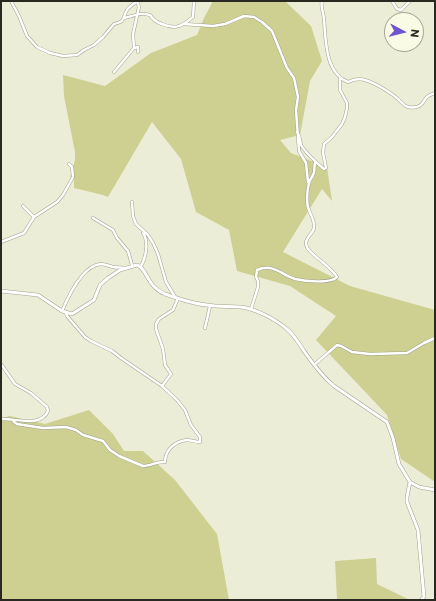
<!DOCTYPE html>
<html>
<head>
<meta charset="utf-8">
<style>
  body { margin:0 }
  #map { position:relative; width:436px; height:601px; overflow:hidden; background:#ecedd7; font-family:Commissioner,sans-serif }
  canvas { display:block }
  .frame { position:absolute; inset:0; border:2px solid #292921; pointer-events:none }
  .north { position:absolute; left:384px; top:12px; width:40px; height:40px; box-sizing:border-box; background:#f9fbe4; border:1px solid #a6a796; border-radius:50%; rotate:97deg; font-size:11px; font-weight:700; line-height:16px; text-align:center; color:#292921 }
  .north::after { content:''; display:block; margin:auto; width:14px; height:18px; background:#7155cf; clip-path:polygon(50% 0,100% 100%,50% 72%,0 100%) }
</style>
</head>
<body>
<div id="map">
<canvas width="436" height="601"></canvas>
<div class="frame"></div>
<div class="north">N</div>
</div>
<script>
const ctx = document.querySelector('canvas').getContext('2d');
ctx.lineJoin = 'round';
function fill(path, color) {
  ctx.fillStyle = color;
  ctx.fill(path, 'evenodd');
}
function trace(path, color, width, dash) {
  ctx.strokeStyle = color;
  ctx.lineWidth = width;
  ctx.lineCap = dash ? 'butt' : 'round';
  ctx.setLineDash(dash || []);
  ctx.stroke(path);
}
const green = new Path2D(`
  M213,1H285L311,26L322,61L310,81L300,135L280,140L291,153L327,167L332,201L322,189L283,252L350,286L435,310V482L401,459L387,415L316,340L336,316L290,286L237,271L229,230L196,212L181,159L152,122L108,197L103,195L74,188V179L70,177L75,160V152L64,96L63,75L105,86L151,53L197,35L204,18Z
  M89,410L113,434L124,451H143L175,480L217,534L229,600H1V418L10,416L45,424Z
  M376,558L377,584L410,600H336L337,599L335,561Z`);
const minor = new Path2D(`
  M11,1L19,16L27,36L37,47L50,53L63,56L77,55L84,50L94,45L103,37L114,24C126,21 122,19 127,10C129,7 134,4 137,1
  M322,1C320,7 324,13 324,20C326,41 325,73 348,82C352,80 356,79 360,79C371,80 390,92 398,99C404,105 407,109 416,107C423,106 423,101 427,97C429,95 433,94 435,93
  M392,1L397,9L401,10L410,1
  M124,18C133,16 141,12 150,15C153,20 156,22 162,24C176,30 182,26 193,17L194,1
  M184,24L213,26L225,24L244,16L254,17L262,22L272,31L287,68L294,78L298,97L296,110L299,151L306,163L308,182
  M134,48L138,47V52
  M114,72L134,48L133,34L139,7L137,1
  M297,132C300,136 300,140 301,145C305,152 311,157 317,163
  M132,202L133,216L136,224L148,235L153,243L158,254L166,282L175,297
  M23,206L34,217
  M93,218L113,230L117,238L128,251L132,265
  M1,242L24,233L34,217L57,202L63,195L73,177L72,167L69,164
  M141,266C146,257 149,242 143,233
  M251,309L258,287V281L256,277L257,270C274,263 281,275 295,279C304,281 331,284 337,277C331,266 310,255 307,247C303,239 313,234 314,228C315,221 311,216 309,210C306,204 307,190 309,183C309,180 312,178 313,175C315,172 314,167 315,163H317L324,169L326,168L323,153L324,144L332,137L342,124L345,117L347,108V103L340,90V78
  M62,311C68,297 83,265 101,264C105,264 109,266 113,267C118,268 122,267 126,268
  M205,328L210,306
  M1,364L15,384L31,393L47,407L48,411C41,428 14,418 1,419
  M314,365L337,345L341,346L352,352L370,354L407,353L424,343L435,338
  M162,386L171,374L165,365L163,349L156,329V324L159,319L173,310L178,298
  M13,420L14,422L17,424L43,428L66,427L76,430L83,435L103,441L110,450L119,456L143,466C151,466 157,461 165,462C165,450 175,441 187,440C191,440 195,442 200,442V437L191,425L185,410L177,400L162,386L121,358L112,351L91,341L85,337L67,316L66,313`);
const tertiary = new Path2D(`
  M1,291L38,295L62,311L72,314L94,300L100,285L108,278L120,270L137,265C147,268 147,287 165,294C179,299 193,304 207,305C218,307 229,306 241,307C256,309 275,319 287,329C294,335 299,343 304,351C313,364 322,376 334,386L387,422L393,438L399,464L410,482L419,487L435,490
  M410,482L407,497V502L418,530L424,597L421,600`);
fill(green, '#ced091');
trace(minor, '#a0a18c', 3.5);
trace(tertiary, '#a0a18c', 4);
trace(minor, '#fff', 2.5);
trace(tertiary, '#fff', 3);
</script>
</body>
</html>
